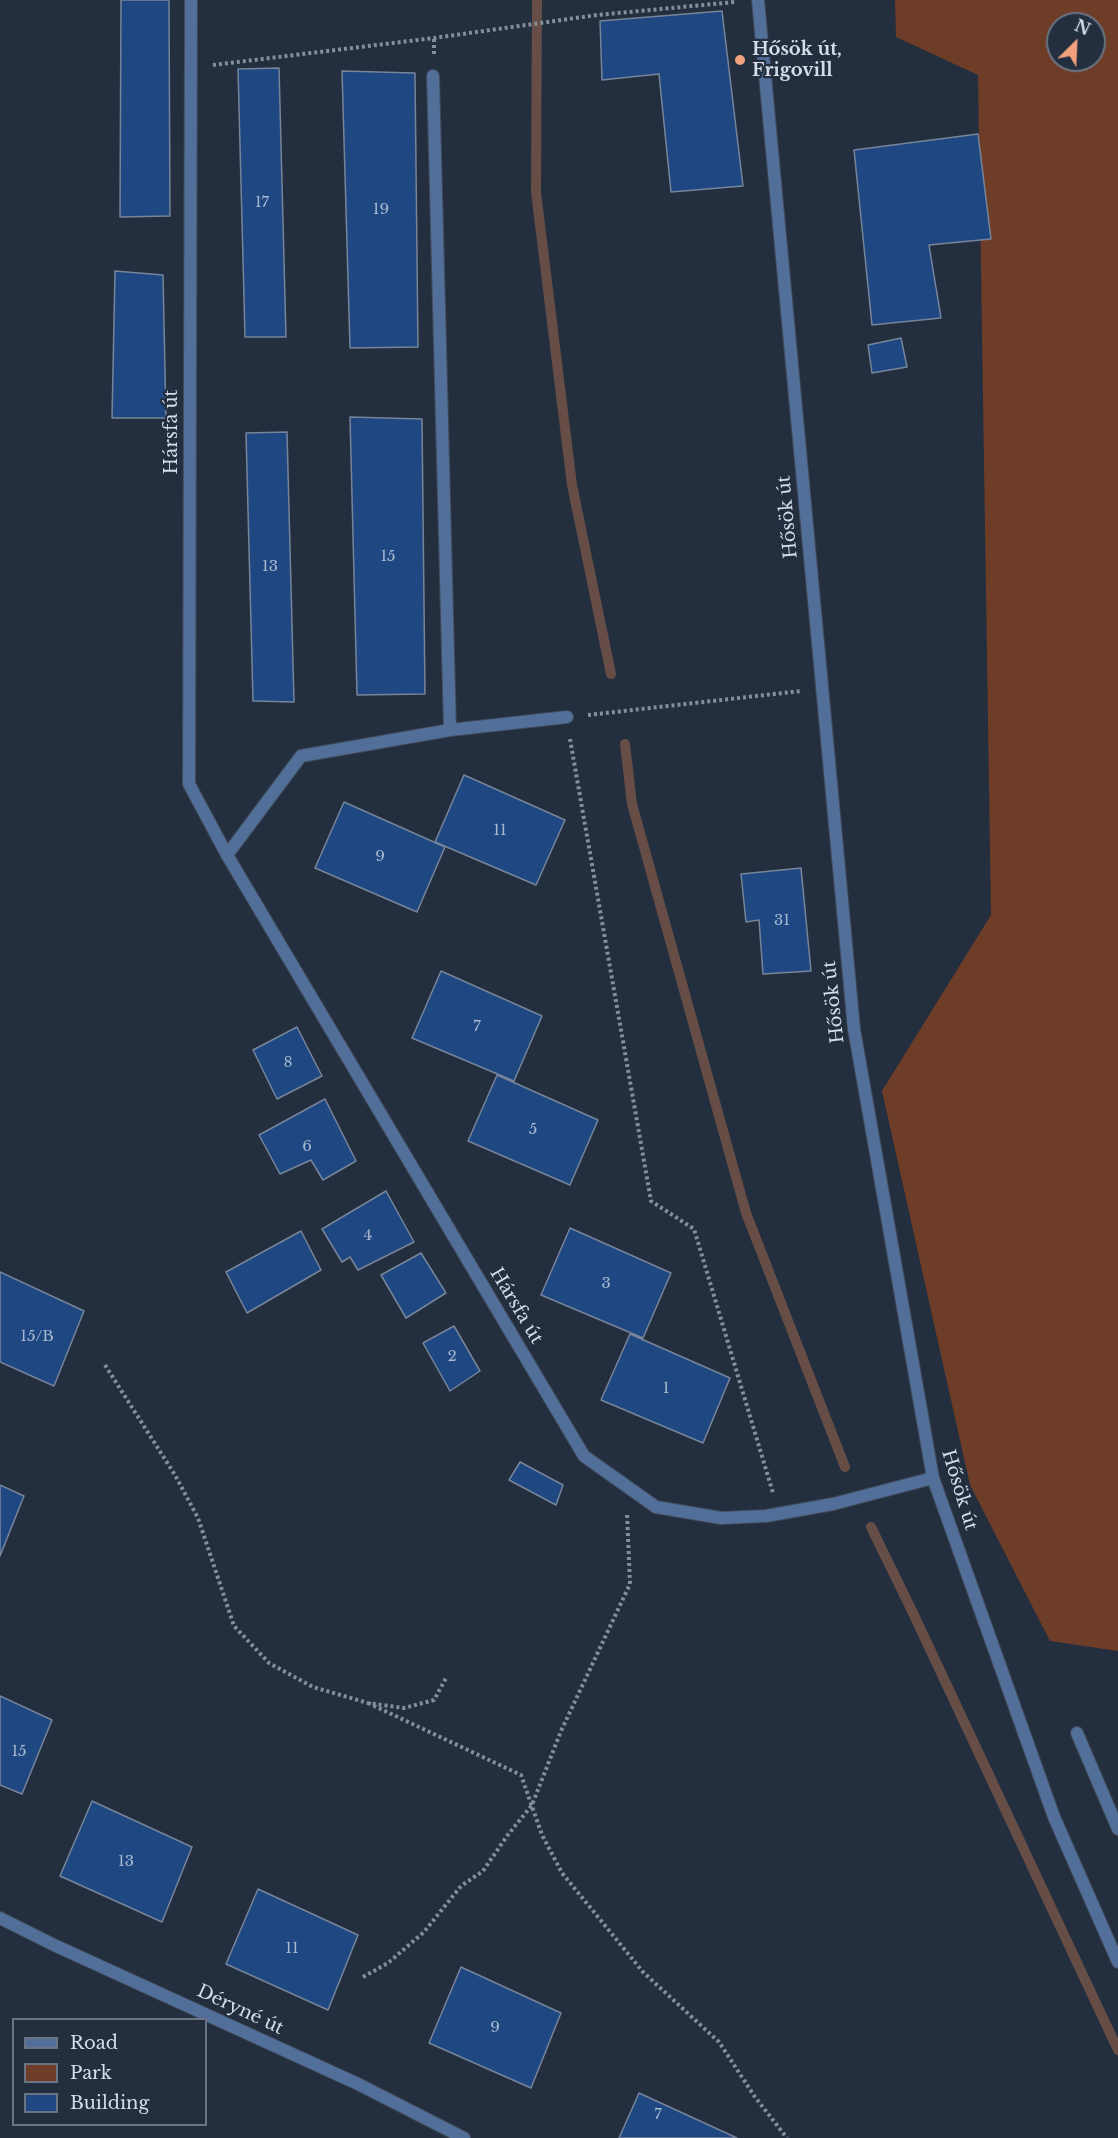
<!DOCTYPE html>
<html>
<head>
<meta charset="utf-8">
<style>
  body { margin:0 }
  #map { position:relative; width:1118px; height:2138px; overflow:hidden; background:#232e3f; font-family:"Libre Baskerville",serif }
  canvas { display:block }
  .legend { position:absolute; left:12px; top:2018px; width:195px; height:108px; box-sizing:border-box; background:#232e3f; border:2px solid #6b7483; margin:0; padding:8px 10px; list-style:none; font-size:18px; color:#d6dde8 }
  .legend li { display:flex; align-items:center; gap:12px; height:30px }
  .legend b { width:30px; border:2px solid #6b7483 }
  .north { position:absolute; left:1046px; top:12px; width:60px; height:60px; box-sizing:border-box; background:#232e3f; border:2px solid #6b7483; border-radius:50%; rotate:24deg; font-size:16px; font-weight:700; line-height:24px; text-align:center; color:#d6dde8 }
  .north::after { content:''; display:block; margin:auto; width:21px; height:27px; background:#f1a17d; clip-path:polygon(50% 0,100% 100%,50% 72%,0 100%) }
</style>
</head>
<body>
<div id="map">
<canvas width="1118" height="2138"></canvas>
<ul class="legend">
<li><b style="height:8px;background:#516f99"></b>Road</li>
<li><b style="height:16px;background:#6e3d27"></b>Park</li>
<li><b style="height:16px;background:#1f4883"></b>Building</li>
</ul>
<div class="north">N</div>
</div>
<script>
const ctx = document.querySelector('canvas').getContext('2d');
ctx.lineJoin = 'round';
function fill(path, color) {
  ctx.fillStyle = color;
  ctx.fill(path, 'evenodd');
}
function trace(path, color, width, dash) {
  ctx.strokeStyle = color;
  ctx.lineWidth = width;
  ctx.lineCap = dash ? 'butt' : 'round';
  ctx.setLineDash(dash || []);
  ctx.stroke(path);
}
function drawText(font, color, halo, rows, align = 'center') {
  ctx.font = font + ' "Libre Baskerville",serif';
  ctx.lineWidth = 4.5;
  ctx.setLineDash([]);
  ctx.textBaseline = 'middle';
  ctx.strokeStyle = halo;
  ctx.fillStyle = color;
  for (const [text, x, y, turn = 0] of rows) {
    ctx.save();
    ctx.translate(x, y);
    ctx.rotate((+turn || 0) * Math.PI / 180);
    ctx.textAlign = isNaN(turn) ? turn : align;
    if (halo) ctx.strokeText(text, 0, 0);
    ctx.fillText(text, 0, 0);
    ctx.restore();
  }
}
const green = new Path2D(`
  M895,0H1118V1651L1050,1641L970,1485L882,1091L991,915L978,75L896,37ZM1058,24H1094V60H1058Z`);
const stream = new Path2D(`
  M537,0L536,192L572,485L611,674
  M625,744L632,804L746,1213L845,1467
  M871,1527L913,1613L1118,2050`);
const building = new Path2D(`
  M121,0H169L170,216L120,217Z
  M722,11L743,186L671,192L659,74L602,80L600,21Z
  M279,68L286,337H245L238,69Z
  M342,71L415,73L418,347L350,348Z
  M978,134L991,239L929,245L941,318L872,325L854,150Z
  M115,271L163,275L166,418H112Z
  M901,338L907,367L872,373L868,345Z
  M350,417L422,419L425,694L357,695Z
  M287,432L294,702L253,701L246,433Z
  M464,775L565,820L536,885L435,842Z
  M344,802L445,847L417,912L315,868Z
  M801,868L811,971L763,974L759,920L746,922L741,874Z
  M441,971L542,1016L514,1081L412,1038Z
  M297,1027L322,1076L277,1099L253,1050Z
  M497,1075L598,1120L570,1185L468,1141Z
  M325,1099L356,1161L323,1180L311,1160L280,1174L259,1135Z
  M386,1191L414,1242L358,1270L350,1257L342,1262L322,1229Z
  M570,1228L671,1273L643,1338L541,1295Z
  M301,1231L321,1270L247,1313L226,1272Z
  M421,1253L446,1293L406,1318L381,1275Z
  M0,1272L84,1311L54,1386L0,1362Z
  M454,1326L480,1371L450,1391L423,1343Z
  M630,1334L730,1378L703,1443L601,1400Z
  M520,1462L563,1485L556,1505L509,1480Z
  M0,1485L24,1496L0,1556Z
  M0,1696L52,1720L22,1794L0,1785Z
  M92,1801L192,1847L162,1922L60,1876Z
  M258,1889L358,1935L328,2010L226,1964Z
  M461,1967L561,2013L531,2088L429,2043Z
  M639,2093L737,2138H619Z`);
const path = new Path2D(`
  M434,54V38
  M213,65L434,38L597,15L735,2
  M588,715L801,691
  M570,739L651,1201L694,1229L773,1493
  M105,1365L175,1475L198,1518L234,1626L269,1663L313,1687L368,1703L404,1708L434,1700L446,1678
  M368,1703L521,1775L542,1835L562,1873L643,1972L719,2042L755,2097L787,2138
  M363,1977L388,1963L424,1932L461,1886L483,1871L507,1836L532,1805L561,1731L630,1584L627,1513`);
const street = new Path2D(`
  M191,0L189,784L227,855L584,1456L656,1507L721,1518L766,1516L833,1504L933,1478
  M758,0L854,1029L933,1478L1054,1817L1118,1962
  M433,76L450,730
  M227,855L301,756L450,730L567,717
  M1077,1733L1118,1829
  M0,1918L54,1945L358,2084L464,2138`);
const markers = [
  [740,60,6,"#f1a17d"]
];
const numberNames = [
  ["17",262,203],
  ["19",381,210],
  ["15",388,557],
  ["13",270,567],
  ["11",500,831],
  ["9",380,857],
  ["31",782,921],
  ["7",477,1027],
  ["8",288,1063],
  ["5",533,1130],
  ["6",307,1147],
  ["4",368,1236],
  ["3",606,1284],
  ["15/B",37,1337],
  ["2",452,1357],
  ["1",666,1389],
  ["15",19,1752],
  ["13",126,1862],
  ["11",292,1949],
  ["9",495,2028],
  ["7",658,2115]
];
const poiNames = [
  ["Hősök út,",752,50],
  ["Frigovill",752,71]
];
const streetNames = [
  ["Hársfa út",172,432,-90],
  ["Hősök út",788,517,-95],
  ["Hősök út",834,1002,-96],
  ["Hársfa út",516,1306,59],
  ["Hősök út",959,1490,73],
  ["Déryné út",240,2010,25]
];
fill(green, '#6e3d27');
trace(stream, '#664e46', 10);
fill(building, '#1f4883');
trace(building, '#778599', 1.5);
trace(street, '#404a5a', 14);
trace(path, '#858e9b', 4, [3, 3]);
trace(street, '#516f99', 12);
for (const [x, y, r, color] of markers) {
  const dot = new Path2D();
  dot.arc(x, y, r, 0, 2 * Math.PI);
  ctx.fillStyle = color;
  ctx.fill(dot);
  trace(dot, '#232e3f', 2);
}
drawText('15px', '#a8b8cf', null, numberNames);
drawText('bold 18px', '#d6dde8', '#232e3f', poiNames, 'left');
drawText('18px', '#d6dde8', '#232e3f', streetNames);
</script>
</body>
</html>
